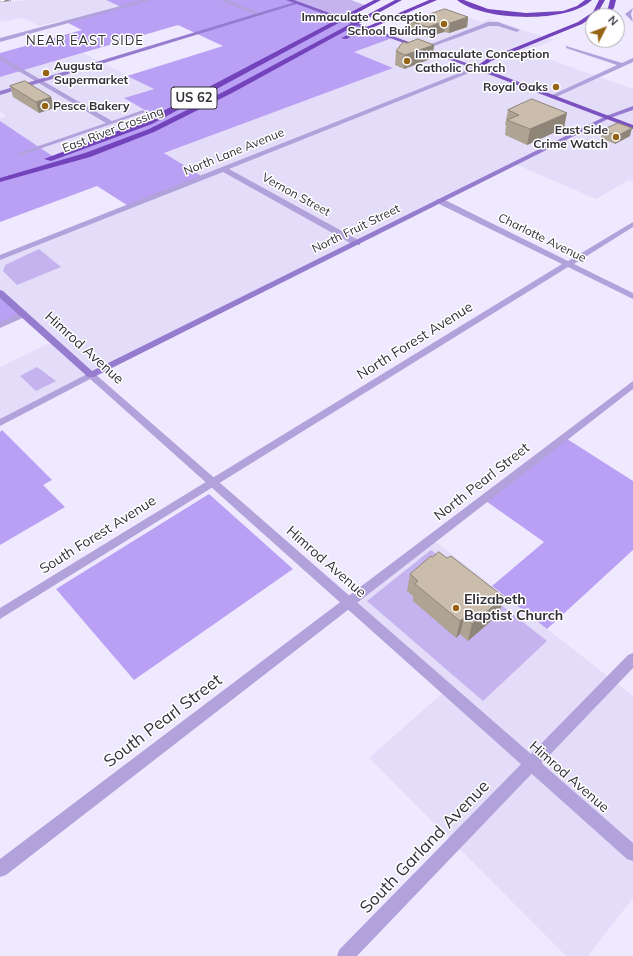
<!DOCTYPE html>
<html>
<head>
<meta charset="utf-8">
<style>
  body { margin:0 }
  #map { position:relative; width:633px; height:956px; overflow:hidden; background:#efe9ff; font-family:Mulish,sans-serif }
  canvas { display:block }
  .north { position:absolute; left:585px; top:8px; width:40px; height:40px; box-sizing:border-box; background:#fff; border:1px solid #adacb0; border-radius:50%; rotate:48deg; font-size:11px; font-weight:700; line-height:16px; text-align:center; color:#333039 }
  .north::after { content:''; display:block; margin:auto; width:14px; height:18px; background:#956515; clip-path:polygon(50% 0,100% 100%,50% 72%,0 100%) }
</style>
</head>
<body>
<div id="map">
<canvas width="633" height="956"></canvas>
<div class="north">N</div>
</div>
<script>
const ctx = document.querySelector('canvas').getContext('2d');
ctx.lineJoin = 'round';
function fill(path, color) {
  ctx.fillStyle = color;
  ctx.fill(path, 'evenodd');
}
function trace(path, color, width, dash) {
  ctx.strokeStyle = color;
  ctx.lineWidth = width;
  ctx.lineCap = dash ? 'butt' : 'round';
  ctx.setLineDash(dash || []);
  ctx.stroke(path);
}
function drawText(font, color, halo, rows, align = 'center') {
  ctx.font = font + ' Mulish,sans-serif';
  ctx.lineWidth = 3;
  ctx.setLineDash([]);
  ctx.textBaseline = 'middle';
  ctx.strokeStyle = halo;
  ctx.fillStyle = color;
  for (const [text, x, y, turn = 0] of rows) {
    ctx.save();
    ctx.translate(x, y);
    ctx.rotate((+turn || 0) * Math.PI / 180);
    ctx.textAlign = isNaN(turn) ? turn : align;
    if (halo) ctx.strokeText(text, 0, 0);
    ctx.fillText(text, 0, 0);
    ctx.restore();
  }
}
const built = new Path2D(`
  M29,0H106L121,7L66,22L63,20L40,26L23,18L0,22V3Z
  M453,12L482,22L490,19L554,40L526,51L633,89V182L629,180L596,199L515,164L0,423V367L54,341L0,293V258L203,177L164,153L393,68L354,52L386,34Z
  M83,53L154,89L124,98L158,117L54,157L0,121V118L6,116L0,111V77Z
  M432,539L633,696V898L588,956H566L369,758L447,689L349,603Z`);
const green = new Path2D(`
  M289,0H351L367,6L341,19Z
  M39,249L61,267L17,285L3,271L5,265Z
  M37,367L56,381L36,391L20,376Z
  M431,550L547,641L483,701L367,601Z`);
const forest = new Path2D(`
  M106,0H289L395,37L354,52L393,68L164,153L203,177L130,207L97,186L0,222V121L54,157L157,117L124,98L154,89L127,76L223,46L178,25L0,77V53L82,30L66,22L121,7Z
  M0,293L24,314L0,325Z
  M2,430L52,480L43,485L65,507L0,545V432Z
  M564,437L633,481V550L547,629L492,586L544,542L483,499Z
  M209,494L293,569L134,680L56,589Z`);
const minor = new Path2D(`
  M143,0H152L0,42V38Z
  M220,0H228L264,15L259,16Z
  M633,8L631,14L633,22L625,14Z
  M488,22H498L520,30L517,32L498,26H489L426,49L421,48Z
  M566,46L622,63L633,58V62L554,98H550V96L617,65L566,48Z
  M0,56L112,121L143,110L146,112L22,155H18V153L106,123L0,60Z
  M477,66L479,67V69L229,169L360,241V245H354L223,172L0,260V255Z
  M437,199H443L568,261L633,222V227L574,264L633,293V299L568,267L0,619V608L562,264L437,203Z
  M24,311L27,312V316L0,328V322Z
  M91,372L94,373L96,375L94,377L0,426V419Z
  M633,381V389L6,875L0,877V859Z
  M633,653V668L357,956H337L339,950L628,655Z`);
const tertiary = new Path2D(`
  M91,372L94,373L633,843V861L627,859L88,377L86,375L88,373Z`);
const secondary = new Path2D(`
  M295,2L300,3L0,95V91Z
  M633,106V110L610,118L94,377H88L0,298V290L3,291L92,371L606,116Z`);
const primary = new Path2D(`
  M286,0H294L480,68L475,69Z`);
const trunk = new Path2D(`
  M475,67H479L633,125V129L475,69Z`);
const motorway = new Path2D(`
  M374,0H381L152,124L51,161L44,159L146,120Z
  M395,0H402L232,93L154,132L90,157L0,182V178L85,153L149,129L227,90Z
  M429,0H437L346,39L341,38Z
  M457,0H464L488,9L526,13L563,11L577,6L585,0H592C568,24 482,21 457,0Z
  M599,0H605L597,14L582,24L491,61L479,69L474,68L487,59L578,22L593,12Z
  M610,0H616L614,8L607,16H601L608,8Z`);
const rail = new Path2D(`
  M0,1L10,0`);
const wall = new Path2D(`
  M468,17L467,27L449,33L444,32L427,37L409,31L410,21Z
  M396,51L433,58L404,69L395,65Z
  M10,86L51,97L54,108L39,113L13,97Z
  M508,110L564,128L527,145L505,135L506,125H505Z
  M603,130L630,136L615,144L601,138Z
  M410,574L499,614L468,641L460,634L456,638L413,601V596L407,591Z`);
const shadedWall = new Path2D(`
  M468,17L467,27L449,33L450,23Z
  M445,21L444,32L427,37L428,27Z
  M434,45L433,58L404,69L405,55Z
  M51,97L54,108L39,113L36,102Z
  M567,113L564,128L527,145L530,129Z
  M632,128L630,136L615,144L617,136Z
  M504,597L499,614L468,641L472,624Z
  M464,618L460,634L456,638L460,621Z`);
const building = new Path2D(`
  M445,9L468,17L450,23L445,21L428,27L410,21Z
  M418,39L434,45L405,55L396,51L403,42L407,43Z
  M25,81L51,97L36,102L10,86Z
  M532,99L567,113L530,129L507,120L519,115L508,110Z
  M618,123L632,128L617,136L603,130Z
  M439,552L447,558L451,556L504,597L472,624L464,618L460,621L415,584L418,581L410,574L431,556L432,557Z`);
const markers = [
  [444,24,4,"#956515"],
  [407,61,4,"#956515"],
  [46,73,4,"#956515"],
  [556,87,4,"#956515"],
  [45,106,4,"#956515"],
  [616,137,4,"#956515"],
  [456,608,4,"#956515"]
];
const farPoinames = [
  ["Immaculate Conception",436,17],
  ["School Building",436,31],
  ["Immaculate Conception",415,54,"left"],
  ["Catholic Church",415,68,"left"],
  ["Augusta",54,66,"left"],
  ["Supermarket",54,80,"left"],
  ["Royal Oaks",548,87],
  ["Pesce Bakery",53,106,"left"],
  ["East Side",608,130],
  ["Crime Watch",608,144]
];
const farStreetnames = [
  ["East River Crossing",113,130,-21],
  ["North Lane Avenue",234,152,-22],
  ["Vernon Street",296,195,29],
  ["North Fruit Street",356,229,-26],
  ["Charlotte Avenue",542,238,26]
];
const farNeighbourhoodnames = [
  ["NEAR EAST SIDE",85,41]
];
const shields = [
  [194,98,46]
];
const shieldNames = [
  ["US 62",194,98]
];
const streetNames = [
  ["North Forest Avenue",415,341,-32],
  ["Himrod Avenue",84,348,42],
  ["North Pearl Street",482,482,-38],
  ["South Forest Avenue",98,535,-32],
  ["Himrod Avenue",326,562,41],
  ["Himrod Avenue",569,777,41]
];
const poiNames = [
  ["Elizabeth",464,600],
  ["Baptist Church",464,616]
];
const nearStreetnames = [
  ["South Pearl Street",163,721,-37],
  ["South Garland Avenue",425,847,-46]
];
fill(built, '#e4ddf9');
fill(green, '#c4b3ef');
fill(forest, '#baa0f4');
fill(minor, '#b2a2db');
fill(tertiary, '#b2a2db');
fill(secondary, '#967ccf');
fill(primary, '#835fc5');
fill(trunk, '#7b51c0');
fill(motorway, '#7343bc');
trace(rail, '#908b9b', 2.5);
trace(rail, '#fff', 1.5, [4.5]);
fill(wall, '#afa393');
fill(shadedWall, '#8e8478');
fill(building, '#cbbdab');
trace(building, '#8e8478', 1);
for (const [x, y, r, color] of markers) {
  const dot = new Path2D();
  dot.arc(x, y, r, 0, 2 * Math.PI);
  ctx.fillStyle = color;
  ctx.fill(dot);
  trace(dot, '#fff', 1.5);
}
drawText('bold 12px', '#333039', '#fff', farPoinames, 'right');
drawText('12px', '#333039', '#fff', farStreetnames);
ctx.letterSpacing = '1px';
drawText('13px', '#333039', '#fff', farNeighbourhoodnames);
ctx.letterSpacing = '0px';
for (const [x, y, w] of shields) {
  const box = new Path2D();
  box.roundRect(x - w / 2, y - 11, w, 22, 3);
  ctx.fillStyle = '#fff';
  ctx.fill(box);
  trace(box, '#333039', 1);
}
drawText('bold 13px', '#333039', null, shieldNames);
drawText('14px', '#333039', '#fff', streetNames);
drawText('bold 14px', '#333039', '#fff', poiNames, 'left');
drawText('17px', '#333039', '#fff', nearStreetnames);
</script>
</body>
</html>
